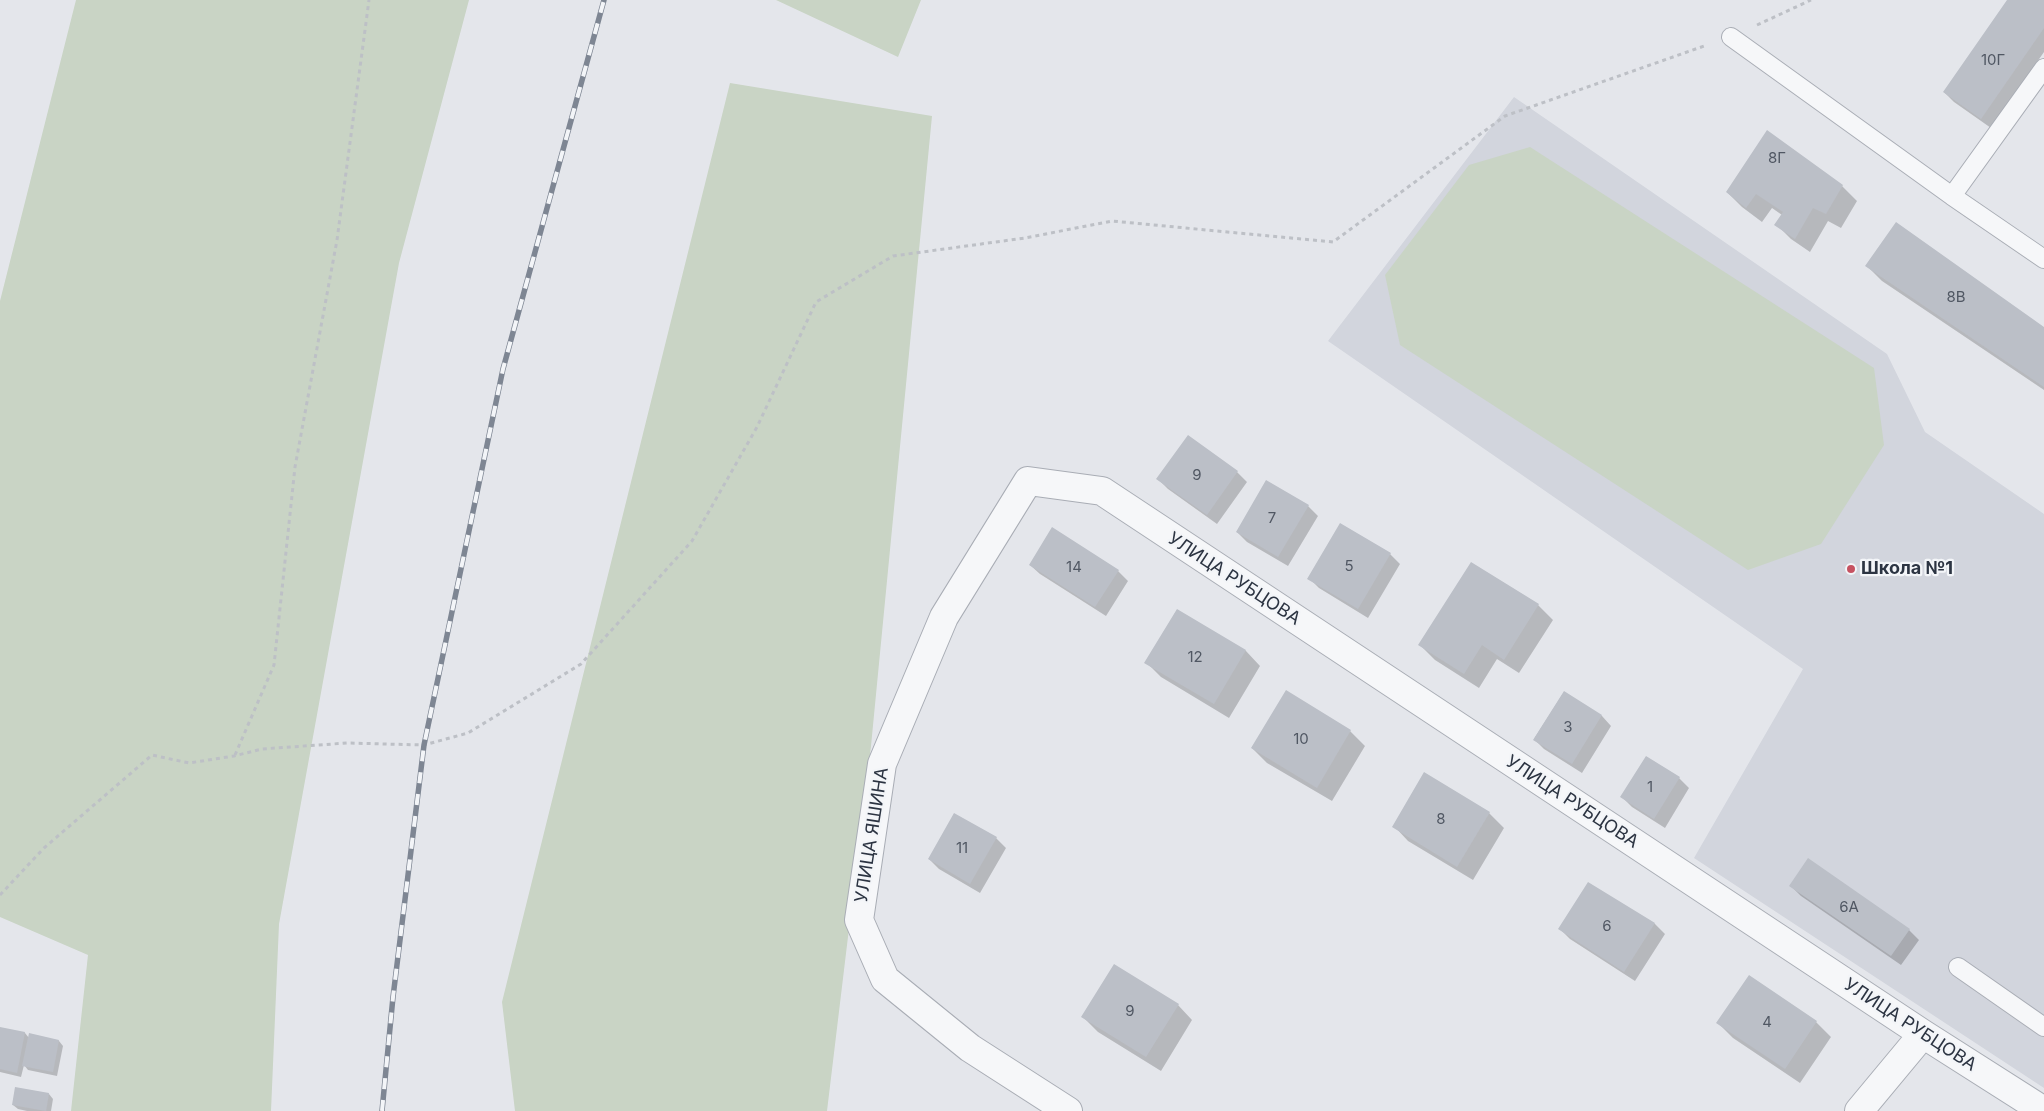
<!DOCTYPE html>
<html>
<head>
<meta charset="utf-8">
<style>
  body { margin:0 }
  canvas { display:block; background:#e4e6eb }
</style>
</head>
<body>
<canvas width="2044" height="1111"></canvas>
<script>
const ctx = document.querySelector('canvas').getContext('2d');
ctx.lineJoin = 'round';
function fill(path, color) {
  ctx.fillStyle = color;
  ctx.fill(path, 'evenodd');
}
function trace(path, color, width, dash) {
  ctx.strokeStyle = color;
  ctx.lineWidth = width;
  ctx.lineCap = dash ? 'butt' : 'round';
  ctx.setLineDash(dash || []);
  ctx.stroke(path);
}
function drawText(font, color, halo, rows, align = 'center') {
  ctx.font = font + ' Inter,sans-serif';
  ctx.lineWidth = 4.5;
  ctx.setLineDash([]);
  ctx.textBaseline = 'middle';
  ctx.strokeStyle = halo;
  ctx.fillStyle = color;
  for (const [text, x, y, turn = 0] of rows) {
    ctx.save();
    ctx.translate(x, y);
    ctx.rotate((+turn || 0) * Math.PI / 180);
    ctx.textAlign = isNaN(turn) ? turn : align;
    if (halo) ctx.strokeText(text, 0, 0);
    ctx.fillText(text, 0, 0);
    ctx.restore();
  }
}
const built = new Path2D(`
  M1514,97L1887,354L1925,432L2044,514V1088L1694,858L1803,669L1328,341Z`);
const green = new Path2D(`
  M76,0H469L399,263L279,924L271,1111H71L88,955L0,917V301Z
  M776,0H921L898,57Z
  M730,83L932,116L871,746L827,1111H515L502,1002Z
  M1530,147L1874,368L1884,445L1821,544L1748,570L1400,345L1385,275L1469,165Z`);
const shadow = new Path2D(`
  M2009,0H2044V52L1991,128L1954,102L1944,92Z
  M1842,186L1857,201L1841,228L1828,221L1810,252L1791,239L1776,224L1782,215L1772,208L1762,222L1742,207L1727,192Z
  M1867,266L2044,329V390L1882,281Z
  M1237,472L1247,482L1217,524L1168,489L1158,479Z
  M1308,506L1318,516L1288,566L1247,542L1237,532Z
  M1390,554L1400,564L1368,618L1319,588L1309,578Z
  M1030,565L1118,571L1128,581L1106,616L1040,574Z
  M1538,605L1553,620L1519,673L1497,659L1479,688L1435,660L1420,645Z
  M1177,610L1246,651L1260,666L1229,718L1161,677L1146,662Z
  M1564,692L1602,716L1611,726L1582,773L1544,749L1534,739Z
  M1350,731L1365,746L1332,801L1267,763L1252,748Z
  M1646,757L1679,778L1689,788L1665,828L1632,807L1622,797Z
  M1425,774L1489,813L1504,828L1473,880L1408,841L1394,826Z
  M996,838L1006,848L980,893L939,869L929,859Z
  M1589,884L1655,924L1665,934L1635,981L1570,939L1560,929Z
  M1791,886L1909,930L1919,940L1901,965L1801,896Z
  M1749,977L1816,1022L1831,1037L1800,1083L1733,1038L1718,1023Z
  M1178,1005L1192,1020L1161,1071L1098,1032L1083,1017Z
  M0,1028L25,1033L29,1038L59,1041L63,1046L57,1076L28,1070L24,1065L21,1077L0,1072Z
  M49,1094L53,1099L51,1111H27L18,1109L13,1105Z`);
const building = new Path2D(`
  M2007,0H2044V28L1981,119L1943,92Z
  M1767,130L1843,185L1826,214L1813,208L1795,239L1774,225L1783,212L1756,194L1746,208L1726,192Z
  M1896,222L2044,327V387L1865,266Z
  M1188,435L1238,471L1207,515L1156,479Z
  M1266,480L1309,505L1278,557L1236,532Z
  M1340,523L1391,553L1358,609L1307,579Z
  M1052,527L1119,570L1095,607L1029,565Z
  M1471,562L1539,604L1504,660L1482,645L1464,674L1418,645Z
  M1177,609L1246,650L1214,704L1144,663Z
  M1286,690L1351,730L1317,788L1251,748Z
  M1564,691L1602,715L1572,764L1533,740Z
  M1646,756L1680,777L1654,819L1620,797Z
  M1424,772L1490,812L1457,867L1392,827Z
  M954,813L997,837L970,884L928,859Z
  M1808,858L1910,929L1891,956L1789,886Z
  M1588,882L1655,923L1624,972L1558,929Z
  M1114,964L1179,1004L1146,1057L1081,1017Z
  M1749,975L1817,1021L1785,1069L1716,1023Z
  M0,1027L25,1032L17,1073L0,1069Z
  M29,1033L59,1040L53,1072L22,1066Z
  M15,1087L49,1093L46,1111L12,1105Z`);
const path = new Path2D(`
  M1757,25L1811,0
  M235,755L274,665L295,467L337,240L369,0
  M0,895L44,848L152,755L189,763L234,756L262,749L347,743L424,745L468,733L581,664L692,541L757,427L816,302L893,256L1025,238L1112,221L1333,242L1505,116L1707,45`);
const service = new Path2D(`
  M1731,37L1952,196L2044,259
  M1952,196L2044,68
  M1958,967L2044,1027`);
const minor = new Path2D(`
  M1068,1111L970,1048L885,979L859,920L882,764L944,617L1028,481L1102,491L1923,1034L2044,1111
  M1859,1111L1923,1034`);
const rail = new Path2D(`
  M382,1111L393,997L424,745L503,369L604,0`);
const markers = [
  [1851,569,5,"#c65261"]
];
const numberNames = [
  ["10Г",1993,60],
  ["8Г",1777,158],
  ["8В",1956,297],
  ["9",1197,475],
  ["7",1272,518],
  ["5",1349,566],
  ["14",1074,567],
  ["12",1195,657],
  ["3",1568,727],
  ["10",1301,739],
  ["1",1650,787],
  ["8",1441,819],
  ["11",962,848],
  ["6А",1849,907],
  ["6",1607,926],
  ["9",1130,1011],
  ["4",1767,1022]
];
const poiNames = [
  ["Школа №1",1861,569]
];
const streetNames = [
  ["УЛИЦА РУБЦОВА",1234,579,33],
  ["УЛИЦА РУБЦОВА",1572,802,33],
  ["УЛИЦА ЯШИНА",872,835,-81],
  ["УЛИЦА РУБЦОВА",1910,1025,33]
];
fill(built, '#d2d5dd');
fill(green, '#c9d4c5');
fill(shadow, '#0003');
fill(building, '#bbbfc7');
trace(service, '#a9adb5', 20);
trace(minor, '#a9adb5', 30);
trace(path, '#bdc0c6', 3, [4, 4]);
trace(service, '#f6f7f9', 18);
trace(minor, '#f6f7f9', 28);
trace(rail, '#7e8693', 5.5);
trace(rail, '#f3f5f8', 4, [11]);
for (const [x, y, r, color] of markers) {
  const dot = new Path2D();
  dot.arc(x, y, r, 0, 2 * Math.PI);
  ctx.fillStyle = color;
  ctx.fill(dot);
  trace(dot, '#f3f5f8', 2);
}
drawText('15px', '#505763', null, numberNames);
drawText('bold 18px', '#2c3442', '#f3f5f8', poiNames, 'left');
drawText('18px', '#2c3442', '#f3f5f8', streetNames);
</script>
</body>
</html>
